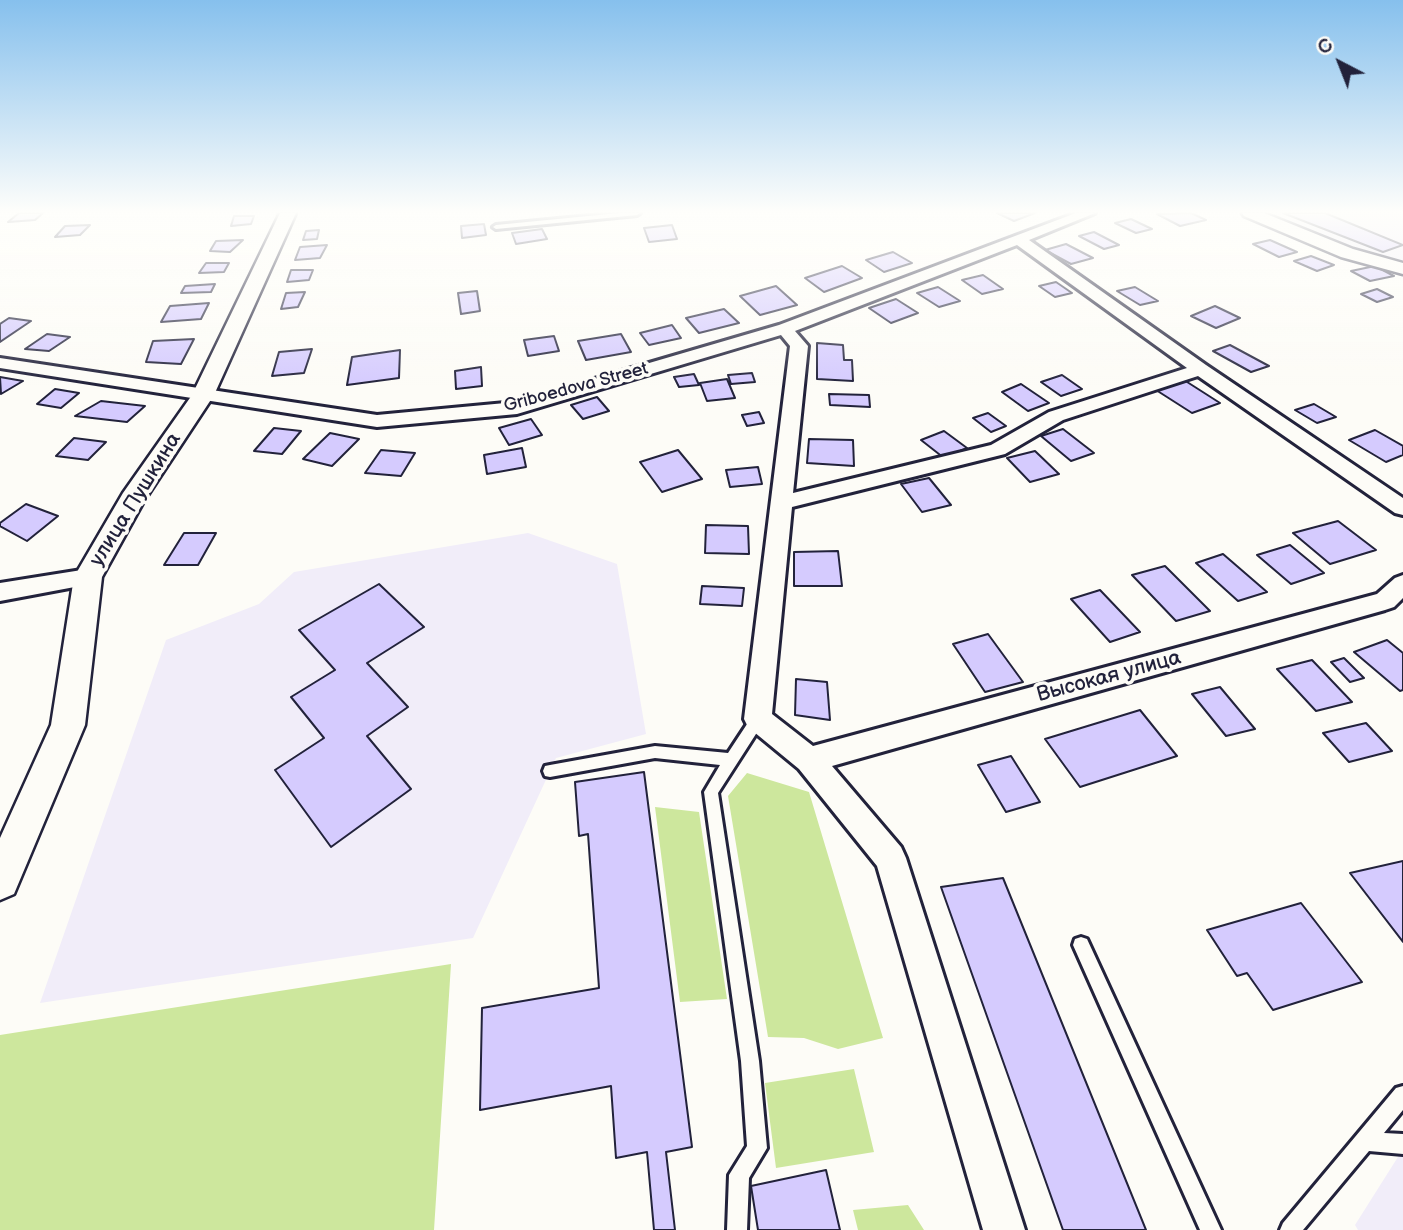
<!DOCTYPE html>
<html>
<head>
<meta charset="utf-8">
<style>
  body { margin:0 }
  #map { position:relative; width:1403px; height:1230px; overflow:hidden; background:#fdfcf7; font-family:"Balsamiq Sans",sans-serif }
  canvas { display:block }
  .north { position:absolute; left:1305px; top:28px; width:70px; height:70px; -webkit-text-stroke:5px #fdfcf7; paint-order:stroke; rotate:318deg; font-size:19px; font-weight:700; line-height:28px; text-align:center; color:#22223b }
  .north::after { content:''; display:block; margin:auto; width:24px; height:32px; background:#22223b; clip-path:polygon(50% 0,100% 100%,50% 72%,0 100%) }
</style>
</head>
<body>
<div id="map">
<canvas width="1403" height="1230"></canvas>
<div class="north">С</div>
</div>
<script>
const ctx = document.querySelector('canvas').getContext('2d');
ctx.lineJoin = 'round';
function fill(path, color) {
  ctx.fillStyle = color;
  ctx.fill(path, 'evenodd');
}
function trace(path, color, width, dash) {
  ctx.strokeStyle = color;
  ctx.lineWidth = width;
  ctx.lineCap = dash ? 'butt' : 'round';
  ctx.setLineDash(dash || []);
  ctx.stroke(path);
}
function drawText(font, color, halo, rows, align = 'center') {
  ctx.font = font + ' "Balsamiq Sans",sans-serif';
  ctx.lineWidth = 7;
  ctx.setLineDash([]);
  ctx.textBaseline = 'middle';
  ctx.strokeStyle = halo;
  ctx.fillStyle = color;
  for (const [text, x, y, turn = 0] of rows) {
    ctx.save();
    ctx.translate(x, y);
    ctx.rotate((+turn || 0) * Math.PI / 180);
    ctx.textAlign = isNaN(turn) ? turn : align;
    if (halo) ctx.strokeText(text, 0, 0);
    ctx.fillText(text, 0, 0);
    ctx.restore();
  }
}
const built = new Path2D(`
  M1273,213H1403V261L1310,234Z
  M528,533L617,564L646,734L556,758L473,938L40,1003L166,640L259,604L294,572Z
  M1403,1149V1230H1358L1355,1225Z`);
const green = new Path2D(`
  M747,773L809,792L883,1038L838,1049L804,1038L768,1037L728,796Z
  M655,807L699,812L727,999L680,1002Z
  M451,964L434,1230H0V1035Z
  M854,1069L874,1152L776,1168L765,1083Z
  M908,1205L924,1230H858L853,1210Z`);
const building = new Path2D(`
  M19,213H43L35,220L8,222Z
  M997,213H1035L1014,221Z
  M1191,213L1206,220L1180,226L1157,214Z
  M1283,213H1325L1403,245L1383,252Z
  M234,216H254L251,224L231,226Z
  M1131,219L1152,229L1136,233L1115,223Z
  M484,224L486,235L462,238L461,226Z
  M90,225L80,235L55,237L65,226Z
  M672,225L677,239L649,242L644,228Z
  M542,229L547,239L516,244L512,233Z
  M319,230L317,239L303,240L306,231Z
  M1094,232L1119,245L1104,249L1079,236Z
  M243,240L230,252L210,251L216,241Z
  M1270,240L1297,252L1279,257L1253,244Z
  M1066,244L1093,258L1071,264L1045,250Z
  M327,245L320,258L295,260L300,247Z
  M893,252L912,263L884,272L866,260Z
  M1311,256L1334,265L1317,271L1294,261Z
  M206,263H229L224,272L199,273Z
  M842,266L862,278L824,292L805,278Z
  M1375,266L1394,276L1370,281L1351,271Z
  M291,270H313L309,280L287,282Z
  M983,275L1003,289L982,294L962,280Z
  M1056,282L1072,293L1055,297L1039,286Z
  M215,284L211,292L181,293L185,286Z
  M776,286L797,305L760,315L740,296Z
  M938,287L960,301L939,307L917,293Z
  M1135,287L1158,301L1140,305L1117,291Z
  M1377,289L1393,297L1377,302L1361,294Z
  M477,291L480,311L461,314L458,293Z
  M305,292L298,307L281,309L286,293Z
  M896,299L918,313L891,323L869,308Z
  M209,303L201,319L161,322L170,306Z
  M1215,306L1240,318L1216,328L1191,316Z
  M724,309L739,323L699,333L686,318Z
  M9,318L31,321L0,342V324Z
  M672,325L681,338L649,345L640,333Z
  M47,334L70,337L49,351L25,349Z
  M621,334L631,352L586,360L578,341Z
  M554,336L559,351L528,356L524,340Z
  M194,339L181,364L146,362L153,341Z
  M817,343L843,345L844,360H852L853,381L817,379Z
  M1230,345L1269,366L1251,372L1213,351Z
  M312,349L304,373L272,376L279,352Z
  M400,350L399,378L347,385L352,357Z
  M481,367L482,386L456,389L455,371Z
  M752,373L755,382L731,384L728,375Z
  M694,374L699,385L679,387L674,377Z
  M1062,375L1082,389L1061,396L1041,382Z
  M0,377L23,381L1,394Z
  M727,379L735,398L707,401L700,383Z
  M1184,380L1220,403L1192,413L1156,390Z
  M1021,384L1049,403L1028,411L1002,392Z
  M55,389L79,393L61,408L37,404Z
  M829,394L869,395L870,407L830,405Z
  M597,397L609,411L583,419L571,405Z
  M101,401L145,406L127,422L75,416Z
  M1314,404L1336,417L1317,423L1295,410Z
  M759,412L764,423L747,426L742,415Z
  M988,413L1006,426L991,432L973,418Z
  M531,419L542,435L509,445L499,428Z
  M274,428L301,431L282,454L254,451Z
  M1063,429L1094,453L1071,461L1041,436Z
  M1375,430L1403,446V455L1386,462L1349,440Z
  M944,431L967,448L944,458L921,440Z
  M330,433L359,439L332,466L303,459Z
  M74,438L106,442L88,460L56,456Z
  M809,439L853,440L854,466L807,463Z
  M522,448L526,467L487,474L484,455Z
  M381,450L415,453L401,476L365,473Z
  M678,450L702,479L662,492L640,462Z
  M1035,451L1059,474L1030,482L1007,458Z
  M758,467L762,484L730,487L726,470Z
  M929,478L951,505L922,512L901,484Z
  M26,504L58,516L27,541L0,526V523Z
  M1338,521L1376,550L1330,564L1293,533Z
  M706,525L748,526L749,554L705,553Z
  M184,533H216L198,565H164Z
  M1290,545L1324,573L1291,584L1257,555Z
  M838,551L842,586H794V552Z
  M1223,554L1267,592L1238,601L1196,563Z
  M1165,566L1210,611L1176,621L1132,575Z
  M379,584L424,627L367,663L408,707L367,736L411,789L331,847L275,770L324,738L291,697L335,670L299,630Z
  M702,586L744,588L742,606L700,604Z
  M1100,590L1140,632L1110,642L1071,599Z
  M988,634L1023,682L985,692L953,644Z
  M1387,640L1403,653V690L1400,691L1354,652Z
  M1344,658L1364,678L1350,682L1331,662Z
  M1312,660L1352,702L1316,711L1277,669Z
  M796,679L827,682L830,720L795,715Z
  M1220,687L1255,729L1226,736L1192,694Z
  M1140,710L1177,756L1080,787L1045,739Z
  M1366,723L1392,751L1349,762L1323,733Z
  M1011,756L1040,802L1006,812L978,765Z
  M644,772L692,1147L666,1152L675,1230H654L647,1152L616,1158L611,1086L480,1110L482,1008L599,988L588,834L579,836L575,782Z
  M1403,861V942L1350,873Z
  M1003,878L1146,1230H1063L941,887Z
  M1301,903L1362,982L1273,1010L1247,973L1237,976L1207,930Z
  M826,1170L840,1230H758L751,1186Z`);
const service = new Path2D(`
  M619,213H640L637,215L496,229L493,227L496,225Z
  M758,713L763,715L765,719L763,723L718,793L759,1061L767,1148L749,1178L747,1230H727L729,1175L747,1146L741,1061L704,792L720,765L655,758L550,777L545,776L543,771L545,766L550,765L655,746L728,753L753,715Z
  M1081,937L1087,939L1221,1230H1200L1073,945L1075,939Z
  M1403,1086V1110L1384,1133L1403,1134V1154L1369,1151L1303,1230H1280L1283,1223L1396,1088Z`);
const minor = new Path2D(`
  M1076,213H1095L1029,240L1206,365L1403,498V515L1395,513L1198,376L1063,420L1005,454L792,507L772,714L813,746L1377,594L1395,578L1403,575V598L1394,607L1385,610L832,766L901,847L906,858L1025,1230H983L877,866L799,769L748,727L744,719L790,346L781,335L517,414L377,427L0,368V358L377,415L516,402L779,325ZM1017,245L1187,368L1049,412L991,445L793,493L808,346L795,331Z
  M88,569L96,571L100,577L96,583L0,601V583Z`);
const tertiary = new Path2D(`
  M280,213H296L214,395L144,501L102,577L85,725L14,894L0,900V838L51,725L74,577L123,493L192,395Z
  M1242,213H1264L1353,249L1403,263V274L1341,257L1244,216Z`);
const farStreetnames = [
  ["Griboedova Street",576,388,-15]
];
const streetNames = [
  ["улица Пушкина",136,500,-58],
  ["Высокая улица",1109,677,-15]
];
fill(built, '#f1edf9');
fill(green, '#cde79d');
fill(building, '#d5cbfe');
trace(building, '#22223b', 2);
trace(service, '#22223b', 6);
trace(minor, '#22223b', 6);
trace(tertiary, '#22223b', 5);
fill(service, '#fdfcf7');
fill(minor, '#fdfcf7');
fill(tertiary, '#fdfcf7');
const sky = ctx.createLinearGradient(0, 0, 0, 385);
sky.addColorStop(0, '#86c0ed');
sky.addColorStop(0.55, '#fefefb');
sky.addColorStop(1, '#fefefb00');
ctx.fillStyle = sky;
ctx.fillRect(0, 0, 1403, 385);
drawText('18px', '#22223b', '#fdfcf7', farStreetnames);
drawText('21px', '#22223b', '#fdfcf7', streetNames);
</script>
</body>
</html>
